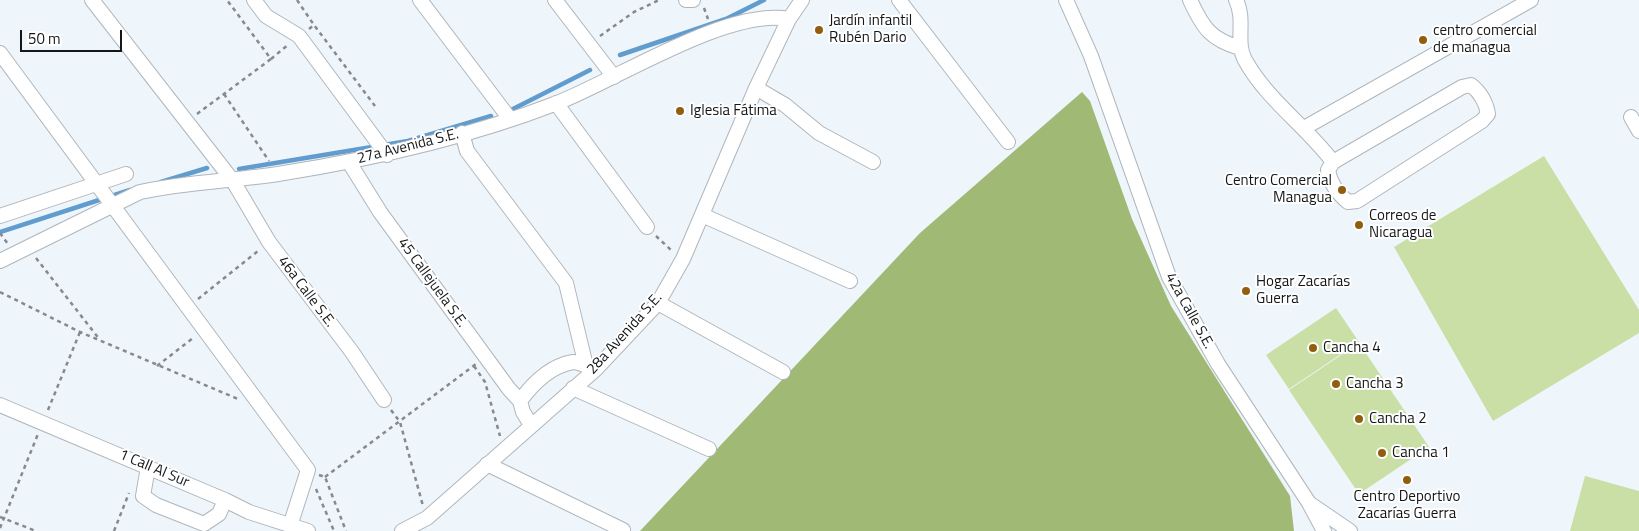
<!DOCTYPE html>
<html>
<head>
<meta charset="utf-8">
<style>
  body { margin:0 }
  #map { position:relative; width:1639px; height:531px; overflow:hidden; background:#eef5fb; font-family:"Titillium Web",sans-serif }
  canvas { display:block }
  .scale { position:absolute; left:20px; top:30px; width:102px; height:22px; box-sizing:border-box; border:2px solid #141618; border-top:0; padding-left:6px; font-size:15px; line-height:18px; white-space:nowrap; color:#141618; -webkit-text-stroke:4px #fff; paint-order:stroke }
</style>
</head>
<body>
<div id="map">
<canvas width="1639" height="531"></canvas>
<div class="scale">50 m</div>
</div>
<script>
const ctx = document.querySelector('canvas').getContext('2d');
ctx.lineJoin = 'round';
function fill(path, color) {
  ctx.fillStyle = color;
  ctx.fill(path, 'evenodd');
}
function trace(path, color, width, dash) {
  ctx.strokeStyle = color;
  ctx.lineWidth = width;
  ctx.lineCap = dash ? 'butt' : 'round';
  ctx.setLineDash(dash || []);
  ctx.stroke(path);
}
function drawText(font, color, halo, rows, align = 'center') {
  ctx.font = font + ' "Titillium Web",sans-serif';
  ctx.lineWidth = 4;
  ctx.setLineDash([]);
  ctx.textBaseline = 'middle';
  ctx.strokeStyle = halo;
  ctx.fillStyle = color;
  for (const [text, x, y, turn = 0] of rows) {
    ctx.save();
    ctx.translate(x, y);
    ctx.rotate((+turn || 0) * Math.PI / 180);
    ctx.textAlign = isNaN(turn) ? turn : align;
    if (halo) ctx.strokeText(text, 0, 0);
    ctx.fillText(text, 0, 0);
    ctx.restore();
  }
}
const green = new Path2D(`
  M1544,156L1639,310V333L1493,421L1394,247Z
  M1336,308L1359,342L1289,389L1266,355Z
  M1359,343L1429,447L1359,494L1289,390Z
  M1585,476L1639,491V531H1570Z`);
const forest = new Path2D(`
  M1082,92L1090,101L1132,219L1171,306L1290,496L1294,531H640L920,233Z`);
const stream = new Path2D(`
  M620,55L726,19L764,0
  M511,110L590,70
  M239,169L408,141L491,116
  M161,182L207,168
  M0,232L130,190`);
const path = new Path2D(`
  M297,0L314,25
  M704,8L708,19
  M309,29L314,25L375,106
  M600,36L634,12L659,0
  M271,59L289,44
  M224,94L269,161
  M197,114L271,59L227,0
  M0,233L8,244
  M656,236L672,251
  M36,258L100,340
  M0,292L80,332L238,399
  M198,299L258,251
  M157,366L193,338
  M474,366L485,382L500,436
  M48,410L80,332
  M391,410L400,422L423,506
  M319,475L325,477L346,531
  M325,477L476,364
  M316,489L334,531
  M0,517L36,531
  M0,528L38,434
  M114,531L129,493`);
const minor = new Path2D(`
  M92,0L233,181L269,242L352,352L384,400
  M254,0L266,16L299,36L387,155
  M420,0L510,119
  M555,0L614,77
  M686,0H693
  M899,0L1008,142
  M1066,0L1091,56L1169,277L1218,364L1309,503L1350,531
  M1190,0C1203,28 1210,39 1240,48
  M1236,0C1246,20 1235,42 1245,60C1267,100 1306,126 1333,162
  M0,53L308,470L290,526
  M1471,85C1481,93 1486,102 1488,114L1482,121L1357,201L1348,202C1337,193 1330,183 1328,170L1333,162L1462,87Z
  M756,88L785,105L819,133L873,162
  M556,103L647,227
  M1631,117L1639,131
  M1304,128L1531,0
  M462,133L467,151L566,283L586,366
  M349,162L380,212L509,389L520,401
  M702,215L850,281
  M0,216L126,174
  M0,261L140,192C185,182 232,181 278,174C373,159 467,138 557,103C616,80 729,7 789,19
  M658,303L783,372
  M573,388L709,449
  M0,405L225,500L249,512L308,531
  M531,425L523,412L520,401C533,383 550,366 573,362C578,362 586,366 592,368
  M487,464L623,530
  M148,467L143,496L156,505L204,524L219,514L225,500
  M1310,505L1324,531
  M402,531L427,518L596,369L658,303L683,259L756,88L789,19L802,0`);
const markers = [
  [819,30,5,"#915e0e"],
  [1423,40,5,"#915e0e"],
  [680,111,5,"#915e0e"],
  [1342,190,5,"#915e0e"],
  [1359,225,5,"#915e0e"],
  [1246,291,5,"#915e0e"],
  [1313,348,5,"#915e0e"],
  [1336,384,5,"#915e0e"],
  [1359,419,5,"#915e0e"],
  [1382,453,5,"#915e0e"],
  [1407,480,5,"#915e0e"]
];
const poiNames = [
  ["Jardín infantil",829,21],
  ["Rubén Dario",829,38],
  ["centro comercial",1433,31],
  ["de managua",1433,48],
  ["Iglesia Fátima",690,111],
  ["Centro Comercial",1332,181,"right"],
  ["Managua",1332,198,"right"],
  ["Correos de",1369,216],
  ["Nicaragua",1369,233],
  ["Hogar Zacarías",1256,282],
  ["Guerra",1256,299],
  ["Cancha 4",1323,348],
  ["Cancha 3",1346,384],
  ["Cancha 2",1369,419],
  ["Cancha 1",1392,453],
  ["Centro Deportivo",1407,497,"center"],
  ["Zacarías Guerra",1407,514,"center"]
];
const streetNames = [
  ["27a Avenida S.E.",408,147,-14],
  ["45 Callejuela S.E.",432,283,54],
  ["46a Calle S.E.",306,292,53],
  ["42a Calle S.E.",1189,311,61],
  ["28a Avenida S.E.",625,334,-48],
  ["1 Call Al Sur",154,469,23]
];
fill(green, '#c9dfa5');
fill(forest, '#a0b974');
trace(stream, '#609cce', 4.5);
trace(minor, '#b0b6bb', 16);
trace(path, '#868a8e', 2.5, [4, 4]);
trace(minor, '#fff', 14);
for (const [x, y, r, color] of markers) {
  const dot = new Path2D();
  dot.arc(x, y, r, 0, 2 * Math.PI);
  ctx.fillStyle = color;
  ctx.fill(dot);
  trace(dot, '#fff', 2);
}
drawText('15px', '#141618', '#fff', poiNames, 'left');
drawText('15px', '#141618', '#fff', streetNames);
</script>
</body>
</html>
